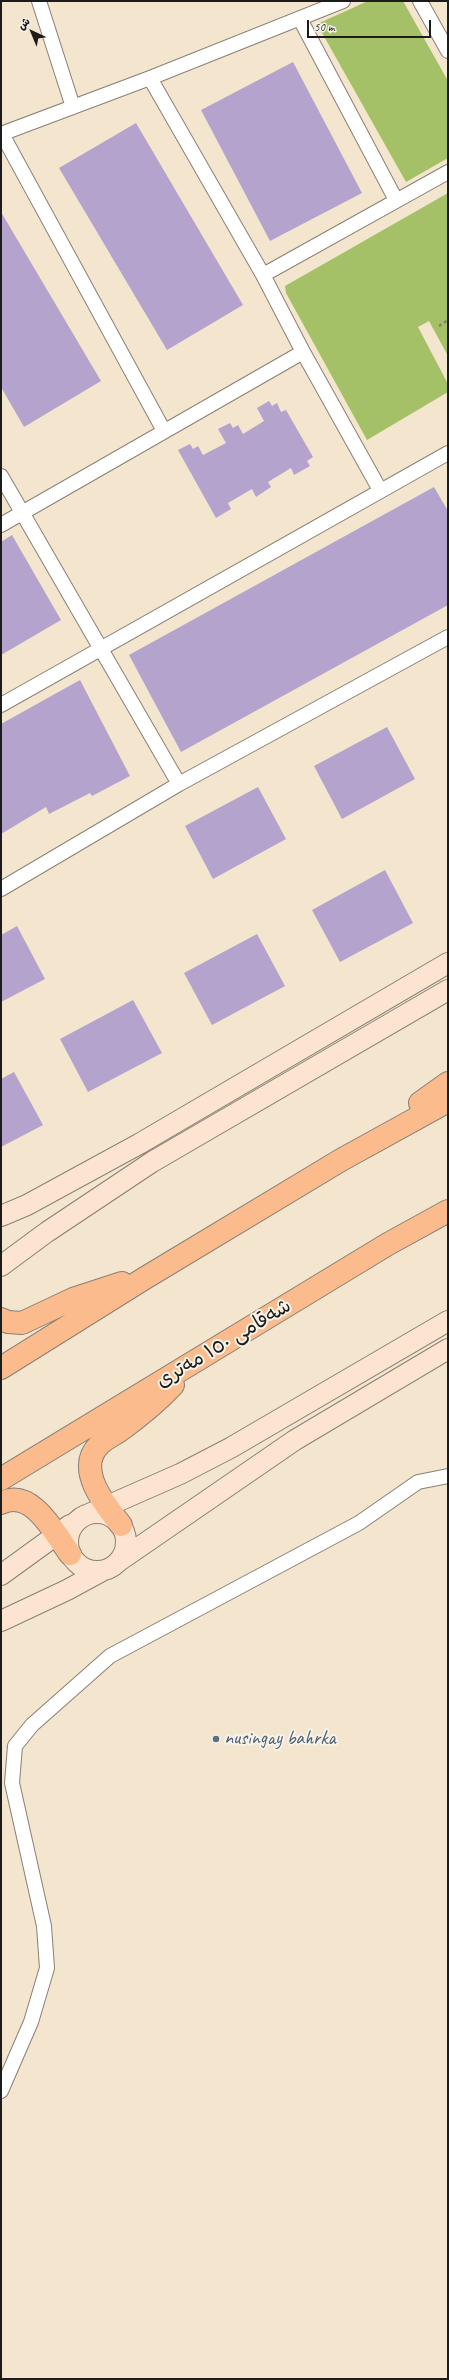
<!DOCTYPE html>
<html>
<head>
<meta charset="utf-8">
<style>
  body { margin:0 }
  #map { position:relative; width:449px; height:2380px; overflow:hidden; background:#f4e5ce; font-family:Caveat,"Playpen Sans Arabic",sans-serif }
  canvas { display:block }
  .frame { position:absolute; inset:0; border:2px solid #1c1c1c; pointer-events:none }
  .north { position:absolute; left:12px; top:12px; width:40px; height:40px; -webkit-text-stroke:3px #f7f3e8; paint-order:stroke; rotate:316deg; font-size:11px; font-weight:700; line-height:16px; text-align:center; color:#1c1c1c }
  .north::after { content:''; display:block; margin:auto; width:14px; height:18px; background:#1c1c1c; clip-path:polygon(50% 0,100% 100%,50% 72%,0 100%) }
  .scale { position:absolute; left:307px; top:20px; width:124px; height:18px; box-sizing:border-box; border:2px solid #1c1c1c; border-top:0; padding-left:5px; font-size:12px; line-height:14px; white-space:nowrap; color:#1c1c1c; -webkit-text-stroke:3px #f7f3e8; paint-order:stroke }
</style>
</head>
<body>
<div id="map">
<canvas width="449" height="2380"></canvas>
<div class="frame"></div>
<div class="north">ش</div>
<div class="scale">50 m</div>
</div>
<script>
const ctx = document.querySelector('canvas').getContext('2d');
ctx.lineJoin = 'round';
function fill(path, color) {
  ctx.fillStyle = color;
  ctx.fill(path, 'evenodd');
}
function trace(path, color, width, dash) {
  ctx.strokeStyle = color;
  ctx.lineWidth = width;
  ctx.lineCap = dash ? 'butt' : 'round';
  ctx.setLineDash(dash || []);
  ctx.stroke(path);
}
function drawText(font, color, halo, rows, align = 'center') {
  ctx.font = font + ' Caveat,"Playpen Sans Arabic",sans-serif';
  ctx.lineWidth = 4;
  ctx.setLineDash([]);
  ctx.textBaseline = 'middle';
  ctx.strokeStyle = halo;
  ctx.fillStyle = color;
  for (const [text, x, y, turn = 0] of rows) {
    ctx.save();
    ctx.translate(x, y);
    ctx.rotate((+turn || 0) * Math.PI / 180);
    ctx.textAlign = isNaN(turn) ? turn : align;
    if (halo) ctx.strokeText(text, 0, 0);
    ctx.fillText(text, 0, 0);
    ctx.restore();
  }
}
const green = new Path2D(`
  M368,1H403L448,81V158L406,182L317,24Z
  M448,193V356L429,321L418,327L448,384V392L367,440L286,293L285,286Z`);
const building = new Path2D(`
  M293,62L362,193L270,241L201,110Z
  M136,123L243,305L167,350L59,168Z
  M1,212L101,381L24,427L1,387Z
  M269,401L272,406L277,403L281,412L286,410L313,457L307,461L310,466L294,475L291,468L268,482L271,487L256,497L252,489L228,503L231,509L216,518L178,450L190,444L193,449L198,446L203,455L226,443L218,429L230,423L233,428L238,425L243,434L264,421L257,408Z
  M434,487L448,511V605L181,752L129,655Z
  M12,535L61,620L1,655V542Z
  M80,680L130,776L92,796L90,793L49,814L46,807L1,834V724Z
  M387,727L415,779L342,819L314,766Z
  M258,787L286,839L213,879L185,826Z
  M385,870L413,923L340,962L312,910Z
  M17,926L45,979L1,1002V935Z
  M257,934L285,986L212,1025L184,973Z
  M133,1000L162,1053L88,1092L60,1039Z
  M14,1072L43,1125L1,1147V1079Z`);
const path = new Path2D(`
  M439,326L448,320`);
const street = new Path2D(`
  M39,1L73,107
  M420,1L448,51
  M300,19L396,200
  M150,78L263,275L303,352L380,490
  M1,134L150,78L343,1
  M2,134L164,431
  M263,275L448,172
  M1,476L179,784
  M1,525L303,352
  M1,705L448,453
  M1,889L179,784L448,637
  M1,2091L31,2022L47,1968L44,1926L12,1783L15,1746L32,1725L110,1656L359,1523L418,1482L448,1476`);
const secondary = new Path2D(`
  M1,1216L27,1205L139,1144L448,963
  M1,1266L47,1232L152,1162L448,990
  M68 1542a29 29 0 1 1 58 0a29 29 0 1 1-58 0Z
  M89,1514L180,1474L232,1447L448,1321
  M119,1561L295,1440L448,1349
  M1,1575L70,1525
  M1,1621L67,1590L102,1571`);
const highway = new Path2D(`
  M420,1103L448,1083
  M1,1319L8,1322L22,1323L73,1299L122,1283
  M1,1368L145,1278L341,1160L448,1101
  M1,1479L388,1244L448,1211
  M1,1503C32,1487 55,1534 70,1554
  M121,1525C105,1505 75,1469 99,1445C105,1438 115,1435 122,1429C140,1416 157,1402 173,1385`);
const markers = [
  [216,1739,4,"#5c6f8a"]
];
const streetNames = [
  ["شەقامی ١٥٠ مەتری",224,1344,-31]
];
const serviceNames = [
  ["nusingay bahrka",224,1739]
];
fill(green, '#a5c168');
fill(building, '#b4a3cd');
trace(street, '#888075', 16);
trace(secondary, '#888075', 22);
trace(highway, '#888075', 24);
trace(path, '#888075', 2.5, [3, 3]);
trace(street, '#fff', 14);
trace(secondary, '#fde4d1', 20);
trace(highway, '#fbbb8d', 22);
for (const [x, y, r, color] of markers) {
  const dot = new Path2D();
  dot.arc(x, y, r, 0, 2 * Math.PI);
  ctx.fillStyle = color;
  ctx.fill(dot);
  trace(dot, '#f7f3e8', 1.5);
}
drawText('20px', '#1c1c1c', '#f7f3e8', streetNames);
drawText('20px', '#4e5e75', '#f7f3e8', serviceNames, 'left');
</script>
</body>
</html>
